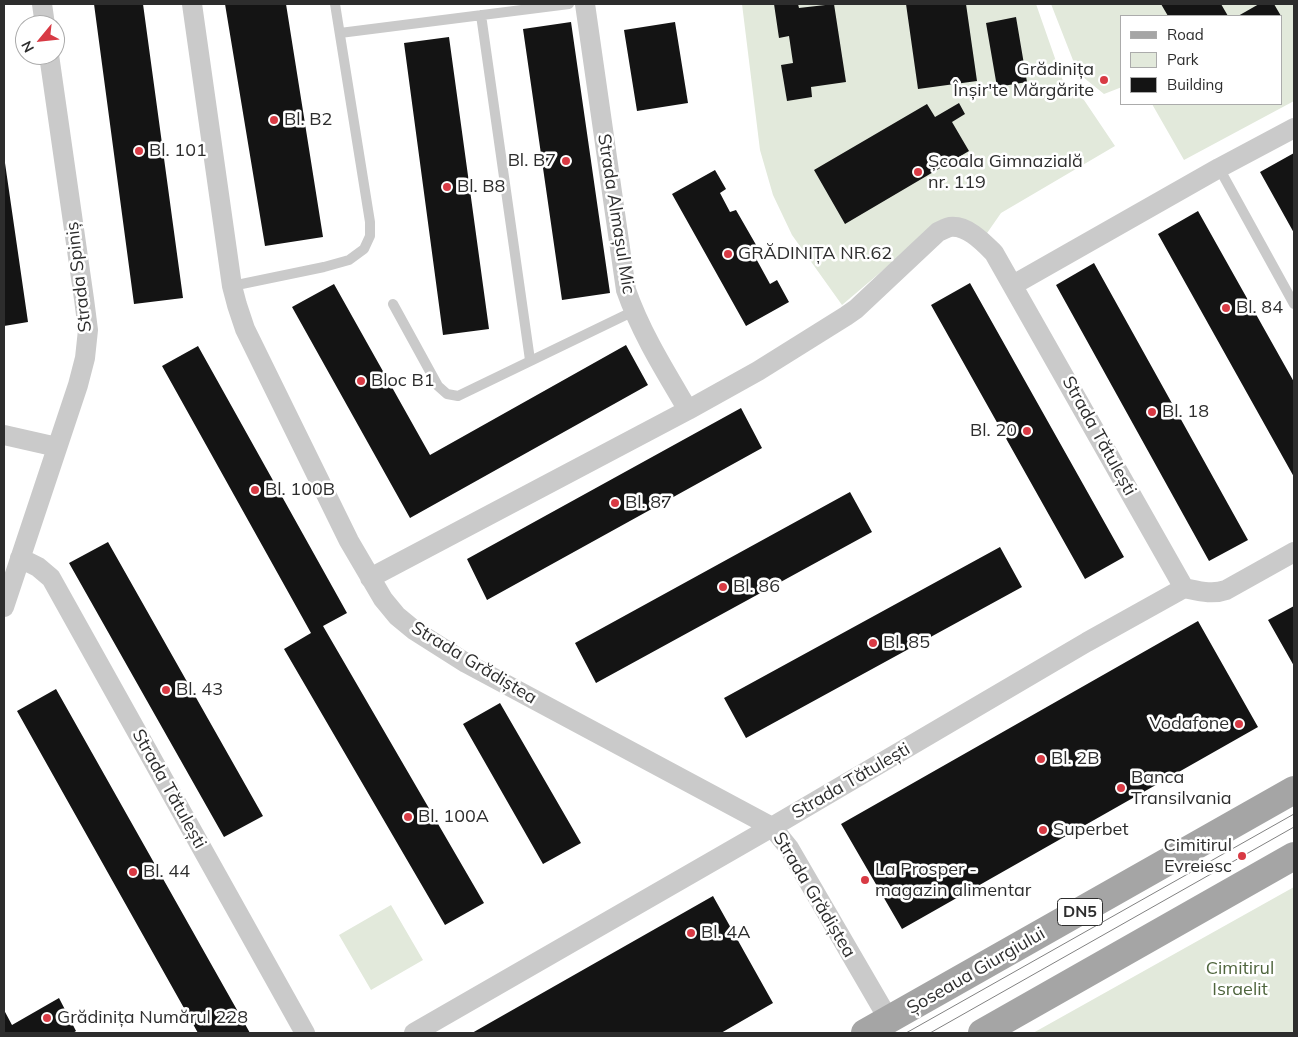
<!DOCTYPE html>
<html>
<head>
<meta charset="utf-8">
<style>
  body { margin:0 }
  #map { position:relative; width:1298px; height:1037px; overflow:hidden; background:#fff; font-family:Mulish,sans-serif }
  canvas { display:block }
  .frame { position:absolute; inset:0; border:5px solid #2d2d2d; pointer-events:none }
  .legend { position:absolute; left:1120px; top:15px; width:162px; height:90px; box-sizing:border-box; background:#fff; border:1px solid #ababab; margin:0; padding:6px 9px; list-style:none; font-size:15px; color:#2d2d2d }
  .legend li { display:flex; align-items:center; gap:10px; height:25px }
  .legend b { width:25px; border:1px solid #ababab }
  .north { position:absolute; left:15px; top:15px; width:50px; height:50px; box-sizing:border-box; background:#fff; border:1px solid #ababab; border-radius:50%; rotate:242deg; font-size:14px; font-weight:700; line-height:20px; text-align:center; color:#2d2d2d }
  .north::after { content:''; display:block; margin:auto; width:18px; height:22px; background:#d83a44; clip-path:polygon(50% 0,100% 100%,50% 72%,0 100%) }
</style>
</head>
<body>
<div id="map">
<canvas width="1298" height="1037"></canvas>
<div class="frame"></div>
<ul class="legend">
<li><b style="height:6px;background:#a5a5a5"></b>Road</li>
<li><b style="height:14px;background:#e2e9db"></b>Park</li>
<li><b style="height:14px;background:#141414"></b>Building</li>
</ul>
<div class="north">N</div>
</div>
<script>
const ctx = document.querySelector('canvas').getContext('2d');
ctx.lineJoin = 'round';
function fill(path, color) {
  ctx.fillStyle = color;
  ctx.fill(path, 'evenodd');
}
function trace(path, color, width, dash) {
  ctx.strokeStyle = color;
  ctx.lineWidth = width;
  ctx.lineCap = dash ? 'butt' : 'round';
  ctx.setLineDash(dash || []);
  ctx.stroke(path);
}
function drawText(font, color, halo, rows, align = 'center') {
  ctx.font = font + ' Mulish,sans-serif';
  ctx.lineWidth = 5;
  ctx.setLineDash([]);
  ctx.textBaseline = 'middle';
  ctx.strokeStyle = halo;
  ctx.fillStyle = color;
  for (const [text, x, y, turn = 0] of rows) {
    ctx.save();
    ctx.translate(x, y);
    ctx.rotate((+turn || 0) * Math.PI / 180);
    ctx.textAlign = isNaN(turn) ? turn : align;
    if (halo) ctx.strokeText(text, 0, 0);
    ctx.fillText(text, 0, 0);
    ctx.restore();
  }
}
const green = new Path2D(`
  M742,4H1036L1064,84L1084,100L1115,146L1001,213L985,236L935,226L842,305L792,235L773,195L760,150Z
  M1051,4H1294V101L1184,160L1152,104H1282V16H1122V87L1104,94L1078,73Z
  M1294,887V1033H1033Z
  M391,905L423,960L371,990L339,935Z`);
const building = new Path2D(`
  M94,4H143L183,298L134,304Z
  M225,4H286L323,237L265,246Z
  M774,4H798L799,8L834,4L846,82L811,87L812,97L787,101L781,65L793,63L789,36L779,38Z
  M906,4H966L977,81L918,89Z
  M1161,4H1221L1228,16H1168Z
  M1259,4H1274L1281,16H1238Z
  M1016,17L1027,82L997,87L986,23Z
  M571,22L610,293L562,300L523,29Z
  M675,22L688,103L637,111L624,30Z
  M449,37L489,329L443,335L404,43Z
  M959,103L965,114L952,122L969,151L845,224L814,170L927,104L935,117Z
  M1294,153V233L1260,172Z
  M4,163H5L28,322L4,326Z
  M715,170L726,189L720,193L730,212L736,210L759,250L753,253L770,284L777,280L789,302L746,326L672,194Z
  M1198,211L1294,382V477L1158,234Z
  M1094,263L1248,540L1209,561L1056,285Z
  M970,283L1124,557L1085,579L931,305Z
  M334,284L430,455L626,345L648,385L410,518L292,307Z
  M198,346L347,613L323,626L484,903L445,925L284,649L311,633L162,366Z
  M741,408L762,448L487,600L467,559Z
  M850,492L872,532L596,683L575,643Z
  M108,542L263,816L224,837L69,563Z
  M1000,547L1022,587L746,738L724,698Z
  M1294,606V666L1268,620Z
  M1198,621L1258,727L902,929L841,824Z
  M56,689L250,1033H198L17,711Z
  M500,703L581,843L543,864L463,724Z
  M713,896L773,1003L721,1033H472Z
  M59,998L76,1031L73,1033H4V1010L12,1025Z`);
const lane = new Path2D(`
  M481,15L530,360
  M340,33L569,4
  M1219,168L1294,304
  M232,286L324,267L349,260L364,249L370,236V222L335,4
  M393,304L438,386L447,394L458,396L634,311`);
const street = new Path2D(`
  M42,4L45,25
  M192,4L232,286L237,305L245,329L349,541L383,599L397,616L414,630L466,663L772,827L789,848L889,1020
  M585,4L626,290C641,333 665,371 688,410
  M1013,285L1219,168L1294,128
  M4,435L57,447
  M20,558L38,567L51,578L305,1033
  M370,578L688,410L758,371L846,316L856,309L938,232C942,230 946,228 950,227C967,225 983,242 994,253L1184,588
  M4,607L78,385L85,358L88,330L84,299L49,55
  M414,1033L772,827L1087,642L1184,588C1199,591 1212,595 1226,590L1294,552`);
const primary = new Path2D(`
  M865,1033L1294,790
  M982,1033L1294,856`);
const tram = new Path2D(`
  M906,1033L1294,814
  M930,1033L1294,827`);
const markers = [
  [1104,80,5,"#d83a44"],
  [274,120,5,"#d83a44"],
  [139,151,5,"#d83a44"],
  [566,161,5,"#d83a44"],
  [918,172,5,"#d83a44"],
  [447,187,5,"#d83a44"],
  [728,254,5,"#d83a44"],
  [1226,308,5,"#d83a44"],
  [361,381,5,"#d83a44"],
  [1152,412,5,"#d83a44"],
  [1027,431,5,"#d83a44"],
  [255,490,5,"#d83a44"],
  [615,503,5,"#d83a44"],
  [723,587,5,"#d83a44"],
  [873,643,5,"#d83a44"],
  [166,690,5,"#d83a44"],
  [1239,724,5,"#d83a44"],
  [1041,759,5,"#d83a44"],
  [1121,788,5,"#d83a44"],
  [408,817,5,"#d83a44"],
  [1043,830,5,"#d83a44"],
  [1242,856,5,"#d83a44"],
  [133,872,5,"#d83a44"],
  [865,880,5,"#d83a44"],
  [691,933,5,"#d83a44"],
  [47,1018,5,"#d83a44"]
];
const shields = [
  [1080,912,45]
];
const shieldNames = [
  ["DN5",1080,912]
];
const poiNames = [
  ["Grădinița",1094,70,"right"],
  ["Înșir'te Mărgărite",1094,91,"right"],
  ["Bl. B2",284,120],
  ["Bl. 101",149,151],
  ["Bl. B7",556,161,"right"],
  ["Școala Gimnazială",928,162],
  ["nr. 119",928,183],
  ["Bl. B8",457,187],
  ["GRĂDINIȚA NR.62",738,254],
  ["Bl. 84",1236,308],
  ["Bloc B1",371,381],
  ["Bl. 18",1162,412],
  ["Bl. 20",1017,431,"right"],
  ["Bl. 100B",265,490],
  ["Bl. 87",625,503],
  ["Bl. 86",733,587],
  ["Bl. 85",883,643],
  ["Bl. 43",176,690],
  ["Vodafone",1229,724,"right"],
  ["Bl. 2B",1051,759],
  ["Banca",1131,778],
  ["Transilvania",1131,799],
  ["Bl. 100A",418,817],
  ["Superbet",1053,830],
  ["Cimitirul",1232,846,"right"],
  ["Evreiesc",1232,867,"right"],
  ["La Prosper -",875,870],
  ["magazin alimentar",875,891],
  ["Bl. 44",143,872],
  ["Bl. 4A",701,933],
  ["Grădinița Numărul 228",57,1018]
];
const streetNames = [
  ["Strada Almașul Mic",616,214,81],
  ["Strada Spiniș",79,277,-97],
  ["Strada Tătulești",1099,436,61],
  ["Strada Grădiștea",474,663,31],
  ["Strada Tătulești",851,781,-30],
  ["Strada Tătulești",169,789,61],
  ["Strada Grădiștea",814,895,59],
  ["Șoseaua Giurgiului",976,971,-30]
];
const parkNames = [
  ["Cimitirul",1240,969],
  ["Israelit",1240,990]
];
fill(green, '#e2e9db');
fill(building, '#141414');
trace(lane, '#cacaca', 10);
trace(street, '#cacaca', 20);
trace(primary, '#a5a5a5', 28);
trace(tram, '#828282', 1);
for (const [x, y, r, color] of markers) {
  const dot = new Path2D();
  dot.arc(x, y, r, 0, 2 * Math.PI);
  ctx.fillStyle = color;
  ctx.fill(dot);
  trace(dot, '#fff', 2);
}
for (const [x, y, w] of shields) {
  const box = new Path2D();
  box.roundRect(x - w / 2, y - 13.5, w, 27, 4);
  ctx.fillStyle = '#fff';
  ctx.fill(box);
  trace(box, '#2d2d2d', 1);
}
drawText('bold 16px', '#2d2d2d', null, shieldNames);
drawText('18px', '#2d2d2d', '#fff', poiNames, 'left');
drawText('18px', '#2d2d2d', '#fff', streetNames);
drawText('18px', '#4f653d', '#fff', parkNames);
</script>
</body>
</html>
